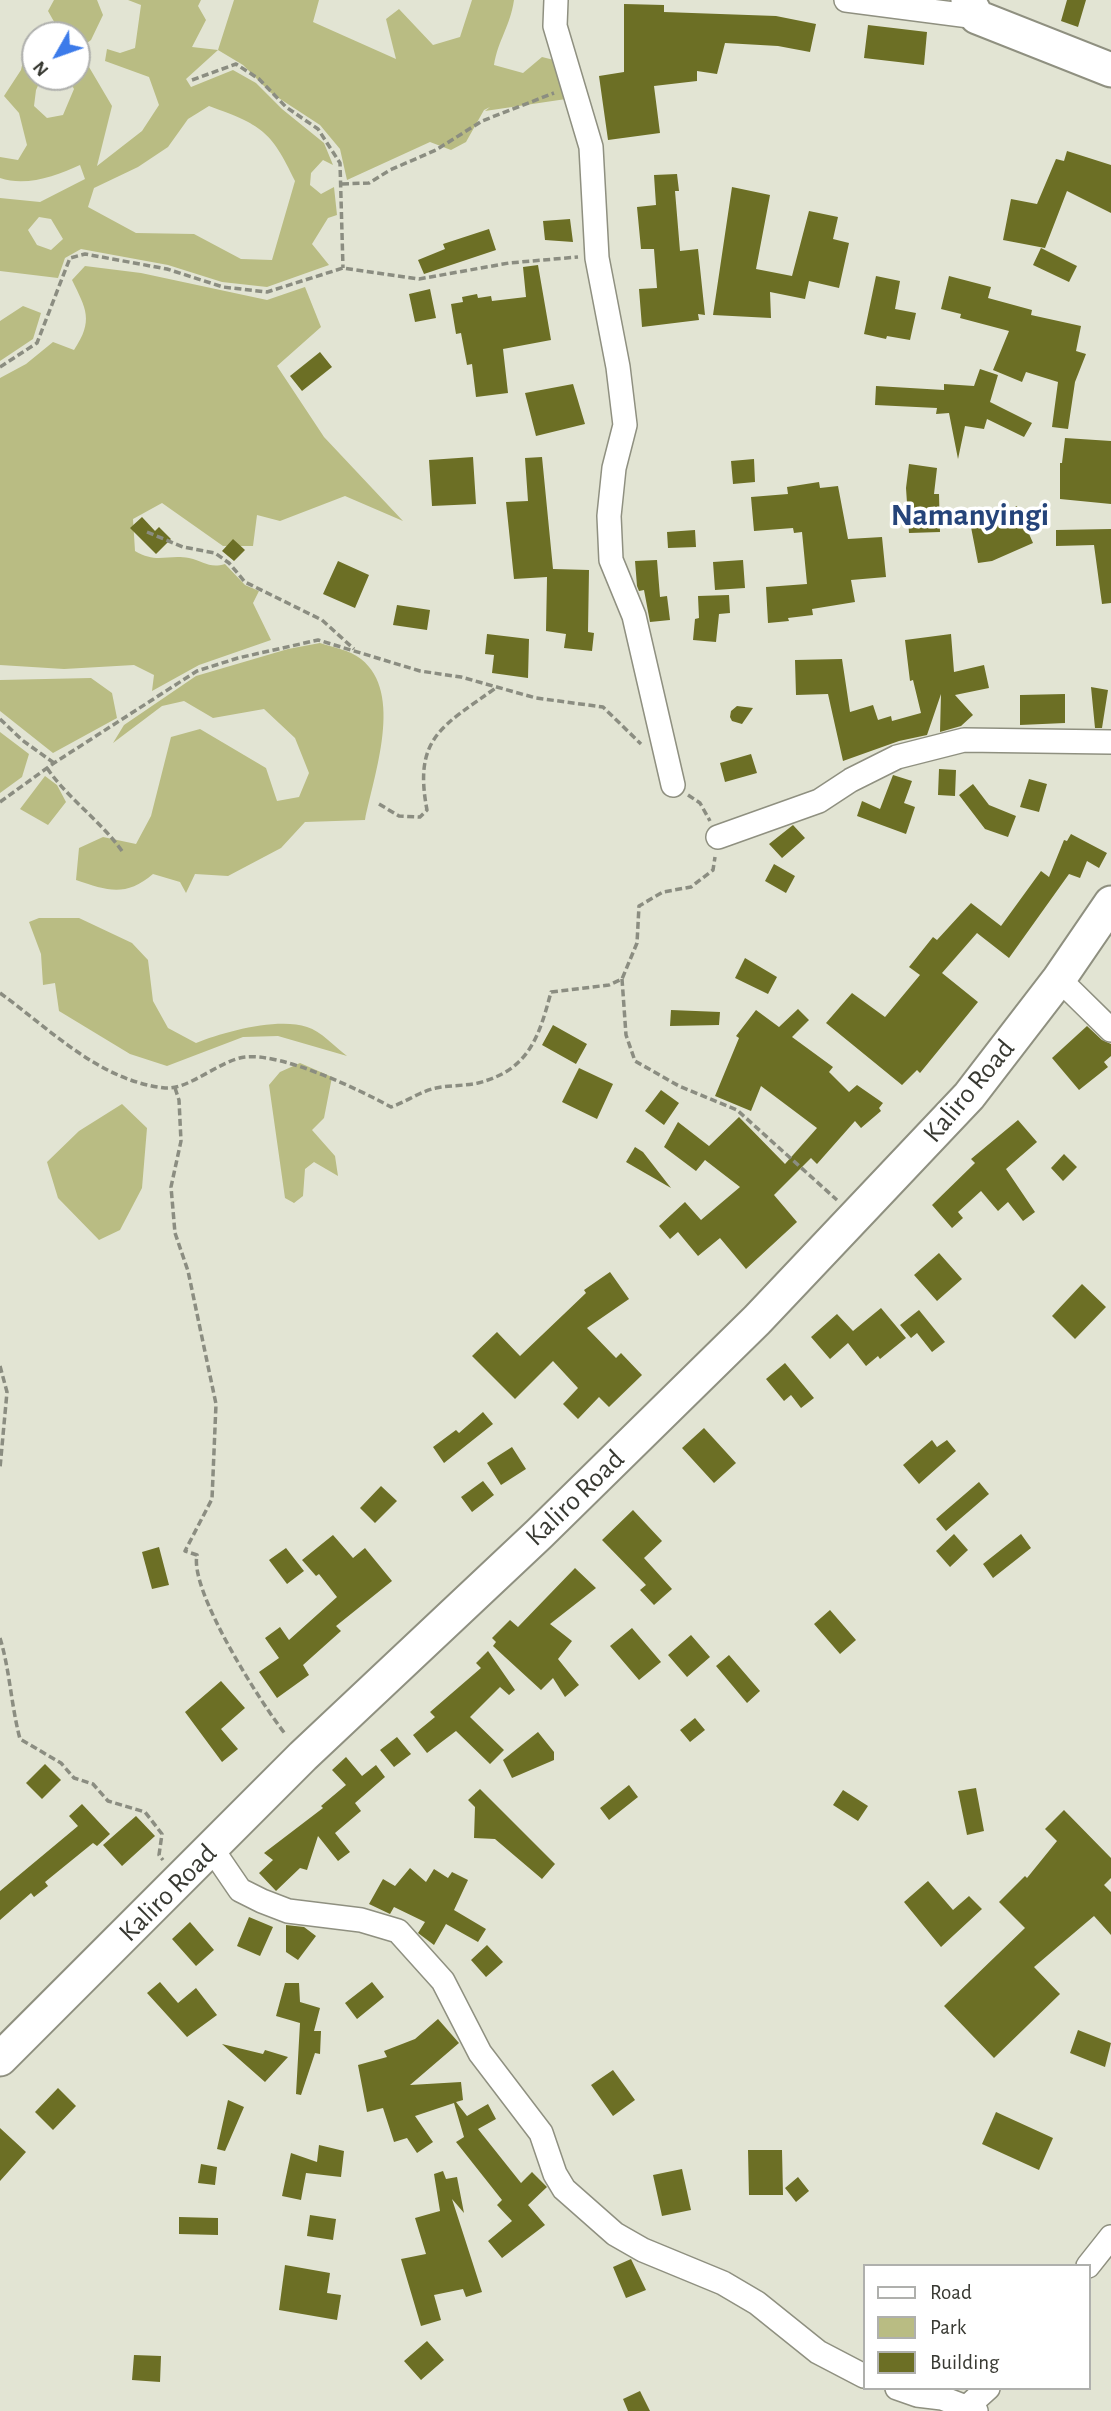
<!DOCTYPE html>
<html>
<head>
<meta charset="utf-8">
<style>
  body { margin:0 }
  #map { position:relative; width:1111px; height:2411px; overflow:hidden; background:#e2e4d3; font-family:"Alegreya Sans",sans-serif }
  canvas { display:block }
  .legend { position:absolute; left:863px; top:2264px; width:228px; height:126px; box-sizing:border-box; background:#fff; border:2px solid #afb0ad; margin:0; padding:9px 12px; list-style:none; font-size:21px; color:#383932 }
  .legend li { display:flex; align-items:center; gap:14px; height:35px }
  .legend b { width:35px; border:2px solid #afb0ad }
  .north { position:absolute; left:21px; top:21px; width:70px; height:70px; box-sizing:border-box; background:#fff; border:2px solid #afb0ad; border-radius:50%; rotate:230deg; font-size:19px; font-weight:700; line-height:28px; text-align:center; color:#383932 }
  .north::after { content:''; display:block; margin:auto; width:24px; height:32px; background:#3c7bea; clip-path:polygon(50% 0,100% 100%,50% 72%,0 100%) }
</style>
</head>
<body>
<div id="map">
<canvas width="1111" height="2411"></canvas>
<ul class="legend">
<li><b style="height:9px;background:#fff"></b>Road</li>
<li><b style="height:19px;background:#b9bc83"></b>Park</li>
<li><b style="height:19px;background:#6c6f25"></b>Building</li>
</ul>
<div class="north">N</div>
</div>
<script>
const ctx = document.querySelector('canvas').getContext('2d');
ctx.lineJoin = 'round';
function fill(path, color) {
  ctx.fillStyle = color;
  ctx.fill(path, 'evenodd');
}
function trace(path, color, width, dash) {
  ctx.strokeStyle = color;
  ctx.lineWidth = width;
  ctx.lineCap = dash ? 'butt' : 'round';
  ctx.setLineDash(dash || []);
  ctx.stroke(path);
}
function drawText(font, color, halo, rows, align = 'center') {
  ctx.font = font + ' "Alegreya Sans",sans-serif';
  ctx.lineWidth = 7;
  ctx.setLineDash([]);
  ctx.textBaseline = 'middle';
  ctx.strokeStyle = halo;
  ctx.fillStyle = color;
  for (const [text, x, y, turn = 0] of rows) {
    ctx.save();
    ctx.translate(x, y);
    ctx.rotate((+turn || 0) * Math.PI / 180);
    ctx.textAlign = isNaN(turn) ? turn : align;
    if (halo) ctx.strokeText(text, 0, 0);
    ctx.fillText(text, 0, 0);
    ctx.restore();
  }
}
const green = new Path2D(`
  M54,0H97L103,15L91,40L82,47L77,44V35L61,34L48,11Z
  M128,0H201L198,6L206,20L192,47L218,50L234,0H319L313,22L396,59L386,19L399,9L433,45L460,37L472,0H514C510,27 498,40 494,65L523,73L542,57L562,62L566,99L485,111L490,107L484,110L466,142L451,150L430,142L347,180L340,149L320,125L271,93L243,65L218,50L186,79L191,87L233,70L256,83L282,109L324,143L333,165L323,160L311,173L310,185L321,194L334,187L337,215L328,218L312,244L329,265L267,287L222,282L168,265L81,249L65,258L58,278L0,271V198L40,202L85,179L80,165C56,176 26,187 0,178V157L18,160L27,145L19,113L4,96L21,70L27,44L35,45V77H42L36,90L34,106L47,118L63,115L74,89L67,77H77V54L89,67L112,106L97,166L142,131L159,105L149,77L105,61L107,49L120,53L135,48L141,5ZM209,106C261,125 271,130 295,181L272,260L241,259L194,234L136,233L88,207L94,188L138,167L168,147L188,119ZM39,217L51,219L63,239L51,250L37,245L28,230Z
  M85,266L141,273L267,300L305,287L321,327L277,366L324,437L403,521L345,496L280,521L257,515L253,546H223L162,503L133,519L135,551C157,564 167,554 189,558C204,561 209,569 225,564L245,585L259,591L253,603L271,640L199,665L152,691L154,675L134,665L64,669L0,665V378L26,364L53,342L74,350C94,320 86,309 72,280Z
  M23,306L41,313L33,339L0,361V321Z
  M320,643C332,647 350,650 361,659C404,693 374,774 365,820L305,822L281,848L228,876L195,874L186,893L180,882L153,874C126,897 108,891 76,880L79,848L103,837L136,844L151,816L171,737L200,729L266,768L277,801L299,797L309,773L295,738L264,709L213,718L184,701L162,706L113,743L124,725L196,676L288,649Z
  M91,678L112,693L117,718L53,753L0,711V680Z
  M0,732L29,754L22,777L0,793Z
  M45,776L57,785L66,802L48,825L20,809Z
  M39,918H79L132,943L148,960L153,1001L168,1028L196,1043C223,1032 278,1017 307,1027C321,1031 335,1047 347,1056L278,1036L243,1037L167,1066L130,1054L59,1011L55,983L43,985L41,954L29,922Z
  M300,1063L332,1077L324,1118L312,1130L335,1156L338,1176L314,1162L305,1169L303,1196L294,1203L285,1198L269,1085L280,1072Z
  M122,1104L147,1128L142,1188L120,1230L99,1240L58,1198L47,1162L79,1131Z`);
const building = new Path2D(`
  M1067,0H1086L1078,27L1061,21Z
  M624,4L664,5V12L776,16L816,24L810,52L778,46L725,43L717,74L697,71V81L654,86L660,133L608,140L599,76L624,72Z
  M868,25L927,32L924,65L864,58Z
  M1067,151L1111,165V213L1067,191L1045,248L1003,240L1011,199L1037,204L1056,159L1064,161Z
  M677,174L679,191H675L680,251L698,249L705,315L698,314L699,320L642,327L639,289L657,288L654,249H641L637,207L656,205L654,175Z
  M732,187L770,195L756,269L792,276L809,211L838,217L833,239L849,243L839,288L809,281L805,299L770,292L771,318L713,315Z
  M570,219L573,242L545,240L543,221Z
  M489,229L496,250L424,274L418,260L445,249L443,244Z
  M1041,248L1077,266L1069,282L1033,265Z
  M538,265L551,340L503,349L508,393L476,397L472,364L467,365L461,333L456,334L451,304L463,302L462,297L477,294L478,298L491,296L492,301L526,297L523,267Z
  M876,276L900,281L895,309L916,313L910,340L887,336L886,339L864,334Z
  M949,276L991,287L988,298L1032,310L1031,315L1081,326L1076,351L1086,354L1075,382L1068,429L1052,427L1058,382L1026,372L1022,382L993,370L1009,331L960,318L961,314L941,309Z
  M430,289L436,318L415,322L409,294Z
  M320,352L332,367L302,391L290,376Z
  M980,369L998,375L990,402L1032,423L1024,437L987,419L984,429L965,426L958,459L949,413L936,414L937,408L875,405L876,386L944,390V384L974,386Z
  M573,384L585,424L536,436L525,393Z
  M1065,438L1111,441V504L1060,499V463H1062Z
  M473,457L476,504L432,506L429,460Z
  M542,457L553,569L589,570L588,632L594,633L592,651L564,648L566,634L546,631L547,577L514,579L506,502L528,501L525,458Z
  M754,459L755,482L733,484L731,461Z
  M909,464L937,468L934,494H939L940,532L909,533L906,488Z
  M819,482L820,488L838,486L848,539L882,537L886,577L851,580L855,602L812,609L813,615L788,618L789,621L768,623L766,587L807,584L802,532L794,533L793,528L754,531L751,497L788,494L787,487Z
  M1017,506L1033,543L992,561L978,563L970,522L986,519Z
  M142,517L155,531L159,527L171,539L156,554L130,528Z
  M1111,529V603L1102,604L1094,545L1056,546V530Z
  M695,530L696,547L668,548L667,532Z
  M233,539L245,550L234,561L222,551Z
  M657,560L660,597L667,596L670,620L650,622L644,590L639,591L637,586L635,561Z
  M743,560L745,588L715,590L713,562Z
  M338,561L369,575L355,608L323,594Z
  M729,595L730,613L719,614L716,642L693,640L695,619L699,618L698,596Z
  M397,605L430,610L427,630L393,625Z
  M487,634L529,639L528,678L492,673L494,655L485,654Z
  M951,634L954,672L984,665L989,688L955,695L973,715L961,726L940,732L941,694L927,735L899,741L843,761L828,694L796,695L795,660L842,659L850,712L873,705L878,720L891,716L892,721L921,713L913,680L910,681L905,640Z
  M1091,687L1108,690L1102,728H1095Z
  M1065,694V723L1020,725V695Z
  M737,706L753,708L742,724L732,721L730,717L731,711Z
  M751,754L757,773L725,782L720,763Z
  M939,769L956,770L955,796L938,795Z
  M893,775L912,781L904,803L915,807L906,834L857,816L862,801L880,809Z
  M1029,779L1047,784L1039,812L1020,807Z
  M973,784L989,805L1016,816L1008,837L985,829L959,795Z
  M793,825L805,838L782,858L769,844Z
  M1071,834L1107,853L1099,868L1087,861L1080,878L1069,874L1009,958L977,933L942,973L978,1002L920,1073L917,1070L902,1085L826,1023L852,993L885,1017L920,975L909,967L933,937L937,940L971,903L1001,926L1041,871L1049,877L1064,840L1067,841Z
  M774,864L795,876L786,893L765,881Z
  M745,958L777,977L768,994L735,978Z
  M798,1009L809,1020L792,1037L833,1067L829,1072L849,1092L857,1085L883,1103L879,1108L881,1111L861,1128L855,1121L817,1164L811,1158L774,1195L797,1222L746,1269L720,1238L698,1256L678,1232L670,1239L659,1226L685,1202L701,1220L740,1187L705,1160L696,1171L664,1147L678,1122L709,1146L739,1117L785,1164L817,1128L761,1086L751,1111L715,1096L739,1038L736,1036L756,1010L779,1027Z
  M671,1010L720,1012L719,1025L670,1026Z
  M553,1025L587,1044L576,1064L542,1045Z
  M1087,1026L1102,1040L1111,1044V1056L1104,1062L1108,1067L1079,1090L1052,1058Z
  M579,1068L613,1084L597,1119L562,1102Z
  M661,1090L679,1103L664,1125L645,1111Z
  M1018,1120L1037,1142L1006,1169L1035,1212L1023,1221L1008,1202L998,1211L981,1191L958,1212L963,1218L952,1228L932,1205L975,1163L971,1159Z
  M635,1147L643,1152L671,1188L626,1162Z
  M1064,1154L1077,1167L1063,1181L1051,1168Z
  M939,1253L962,1279L937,1301L914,1275Z
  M610,1272L629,1299L587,1328L616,1358L621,1353L642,1375L609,1407L599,1397L578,1419L563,1404L578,1388L553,1361L515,1399L472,1356L497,1332L520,1356L586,1293L584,1290Z
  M1082,1284L1106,1307L1075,1339L1052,1316Z
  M881,1308L906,1338L880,1359L878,1356L866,1366L848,1343L830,1359L811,1337L837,1314L853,1331Z
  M919,1310L945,1342L932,1352L917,1333L911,1338L900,1325Z
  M785,1363L814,1398L801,1408L791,1395L784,1401L766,1379Z
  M483,1412L493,1424L444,1463L433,1447L456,1430L459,1433Z
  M704,1428L736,1463L714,1483L682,1448Z
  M932,1440L937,1447L947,1440L956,1451L919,1484L903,1465Z
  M512,1447L526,1469L501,1485L487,1463Z
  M483,1481L494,1495L472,1512L461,1497Z
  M979,1482L989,1494L946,1531L936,1519Z
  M381,1486L397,1501L375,1523L360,1508Z
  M633,1510L662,1541L644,1558L672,1589L654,1605L640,1590L646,1585L602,1540Z
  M954,1534L968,1550L950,1567L936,1551Z
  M1021,1534L1031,1548L993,1578L983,1564Z
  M333,1535L353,1558L365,1548L392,1581L336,1626L341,1631L303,1665L309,1675L277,1698L259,1672L279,1658L265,1638L280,1627L289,1640L337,1597L319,1574L316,1576L302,1560Z
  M159,1547L169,1585L152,1589L142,1552Z
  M286,1548L304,1571L287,1584L269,1560Z
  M575,1568L596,1588L550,1624L572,1641L558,1659L579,1685L565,1697L553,1678L541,1690L493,1646L496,1642L492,1638L510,1620L518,1627Z
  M830,1610L856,1640L840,1654L814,1624Z
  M632,1628L661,1662L639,1680L610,1646Z
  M691,1635L710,1657L687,1677L668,1655Z
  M488,1651L515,1690L509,1695L500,1687L470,1717L504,1750L490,1764L456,1731L427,1753L413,1735L435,1717L430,1712L481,1668L476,1663Z
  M729,1655L760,1691L747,1703L716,1666Z
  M221,1681L245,1708L221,1729L238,1749L222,1762L185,1712Z
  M695,1718L705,1730L690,1742L680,1730Z
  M538,1732L554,1752V1760L512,1778L503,1760Z
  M397,1737L411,1754L394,1767L380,1750Z
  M346,1757L362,1776L376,1765L385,1777L355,1803L361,1811L335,1833L350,1852L338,1861L318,1836L307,1870L300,1868L276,1891L259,1873L273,1860L264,1853L323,1808L321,1806L346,1785L332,1770Z
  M45,1764L61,1780L42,1799L26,1783Z
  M629,1785L638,1797L609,1820L600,1808Z
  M976,1788L984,1831L967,1835L958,1791Z
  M480,1789L555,1864L542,1879L495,1839L474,1838L475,1807L468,1800Z
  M843,1790L868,1806L858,1821L833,1805Z
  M82,1804L110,1834L97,1846L93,1843L45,1882L48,1886L34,1897L31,1893L0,1920V1891L78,1826L69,1816Z
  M1064,1810L1111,1858V1878L1104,1885L1111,1892V1935L1094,1916L1034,1967L1060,1994L994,2058L944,2006L1025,1928L999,1902L1025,1876L1027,1878L1057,1841L1045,1829Z
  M136,1816L155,1836L122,1866L103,1845Z
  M410,1868L426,1882L434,1869L448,1878L452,1872L468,1880L454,1910L486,1929L478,1942L446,1924L434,1945L418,1933L425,1922L394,1907L390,1914L369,1904L383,1879L395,1886Z
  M928,1881L953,1910L969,1896L982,1909L941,1947L904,1902Z
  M249,1917L273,1927L260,1956L237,1946Z
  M190,1922L214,1950L196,1966L172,1939Z
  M286,1925L304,1927L316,1936L298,1960L286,1952Z
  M487,1945L503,1962L486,1977L471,1960Z
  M160,1982L178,2003L196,1988L217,2015L187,2037L147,1993Z
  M372,1982L384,1997L357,2019L345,2003Z
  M285,1983H299L300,2002L320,2008L314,2031H321L320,2054L315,2053L301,2095L296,2094L300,2023L276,2016Z
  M438,2019L459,2043L410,2085L461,2082L463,2100L456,2102L467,2116L488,2104L496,2119L478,2129L521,2183L532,2172L547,2187L528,2205L545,2225L502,2258L488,2241L512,2221L497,2205L502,2200L456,2142L464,2137L454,2103L415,2116L433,2142L417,2153L407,2138L394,2142L383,2108L367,2112L358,2065L387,2057L384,2051L415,2039Z
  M1078,2030L1111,2043L1105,2067L1070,2053Z
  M222,2044L263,2054L265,2050L288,2057L265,2082Z
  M613,2070L635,2100L613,2116L591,2085Z
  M58,2088L76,2106L53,2130L35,2112Z
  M228,2100L244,2107L225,2151L217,2149Z
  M996,2112L1053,2138L1039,2170L982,2144Z
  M0,2128L26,2152L0,2181Z
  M319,2145L344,2151L341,2177L306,2173L301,2200L282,2196L291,2153L317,2162Z
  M748,2150H782L783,2195H749Z
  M201,2164L217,2167L215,2185L198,2183Z
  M682,2169L691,2210L662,2216L653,2175Z
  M443,2171L446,2179L457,2177L464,2213L452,2199L482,2292L466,2297L463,2289L434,2295L441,2320L421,2326L401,2259L426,2254L415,2218L440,2211L434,2174Z
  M798,2177L809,2191L796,2202L785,2188Z
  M310,2215L336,2219L333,2240L307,2236Z
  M179,2217L218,2218V2235L179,2234Z
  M631,2259L646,2290L626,2298L613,2267Z
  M285,2265L330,2273L327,2293L341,2295L337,2320L279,2310Z
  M427,2341L444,2360L421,2380L404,2361Z
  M134,2355L161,2356L160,2382L132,2380Z
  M640,2391L650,2411H628L623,2399Z`);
const path = new Path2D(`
  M192,80L236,64L259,79L286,107L318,129L340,163L343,268
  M342,184L369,183L390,170L436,150L482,121L554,93
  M0,367L37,343L70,258L85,254L167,269L223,287L267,292L343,268L419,279L509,263L578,257
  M147,532L183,547L215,553L229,563L245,582L322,620L354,649
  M0,719L22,740L54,763
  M47,768C68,799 100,820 122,851
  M688,795L700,803L710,821
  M0,802L54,763L197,671L238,658L318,640L420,671L461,677L536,698L603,707L641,744
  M379,804L399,816L420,817L427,810C413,737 443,726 497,687
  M622,979L626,1035L635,1061L679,1086L737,1110L837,1200
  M0,993C51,1030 100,1081 165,1088C189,1090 220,1060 245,1057C283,1053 358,1089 391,1107C406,1102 421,1091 436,1088C450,1085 465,1086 478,1083C529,1070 539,1037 551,992L609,985L622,979L637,943L639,906L663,892L691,887L713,870L715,857
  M175,1088L179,1100L181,1141L171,1187L175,1233L188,1271L216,1404L212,1499L185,1551L197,1555C189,1591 262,1705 286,1735
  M0,1366L7,1392L0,1468
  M0,1638C10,1671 11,1705 20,1739L61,1763L74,1778L93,1784L108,1801L145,1812L162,1834L159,1855L163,1860`);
const street = new Path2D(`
  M556,0L555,26L591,147L597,258L618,367L625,425L614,468L609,516L611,560L634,616L673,785
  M846,0L977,17
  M718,837L819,801L851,780L897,757L964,740L1111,742
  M1059,979L1111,1030
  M212,1849L240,1890L262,1901L288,1911L361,1920L398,1931L443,1981L480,2053L541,2133L555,2174L564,2189L615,2234L643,2250L723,2283L757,2303L818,2352L864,2376
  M1088,2266L1111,2237
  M897,2388L917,2395L942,2398L976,2411
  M967,2407L988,2388`);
const secondary = new Path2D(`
  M968,0L977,17L1111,70
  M0,2059L303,1756L539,1534L757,1320L969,1096L1059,979L1111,903`);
const streetNames = [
  ["Kaliro Road",969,1091,-50],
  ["Kaliro Road",575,1498,-44],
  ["Kaliro Road",168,1893,-45]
];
const quarterNames = [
  ["Namanyingi",970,515]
];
fill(green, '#b9bc83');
fill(building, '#6c6f25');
trace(street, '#8f9080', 26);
trace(secondary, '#8f9080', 37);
trace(path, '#8b8d81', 3.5, [7, 3.5]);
trace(street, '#fff', 23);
trace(secondary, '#fff', 33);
drawText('28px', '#383932', '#fff', streetNames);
drawText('bold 32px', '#25447a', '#fff', quarterNames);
</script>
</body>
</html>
